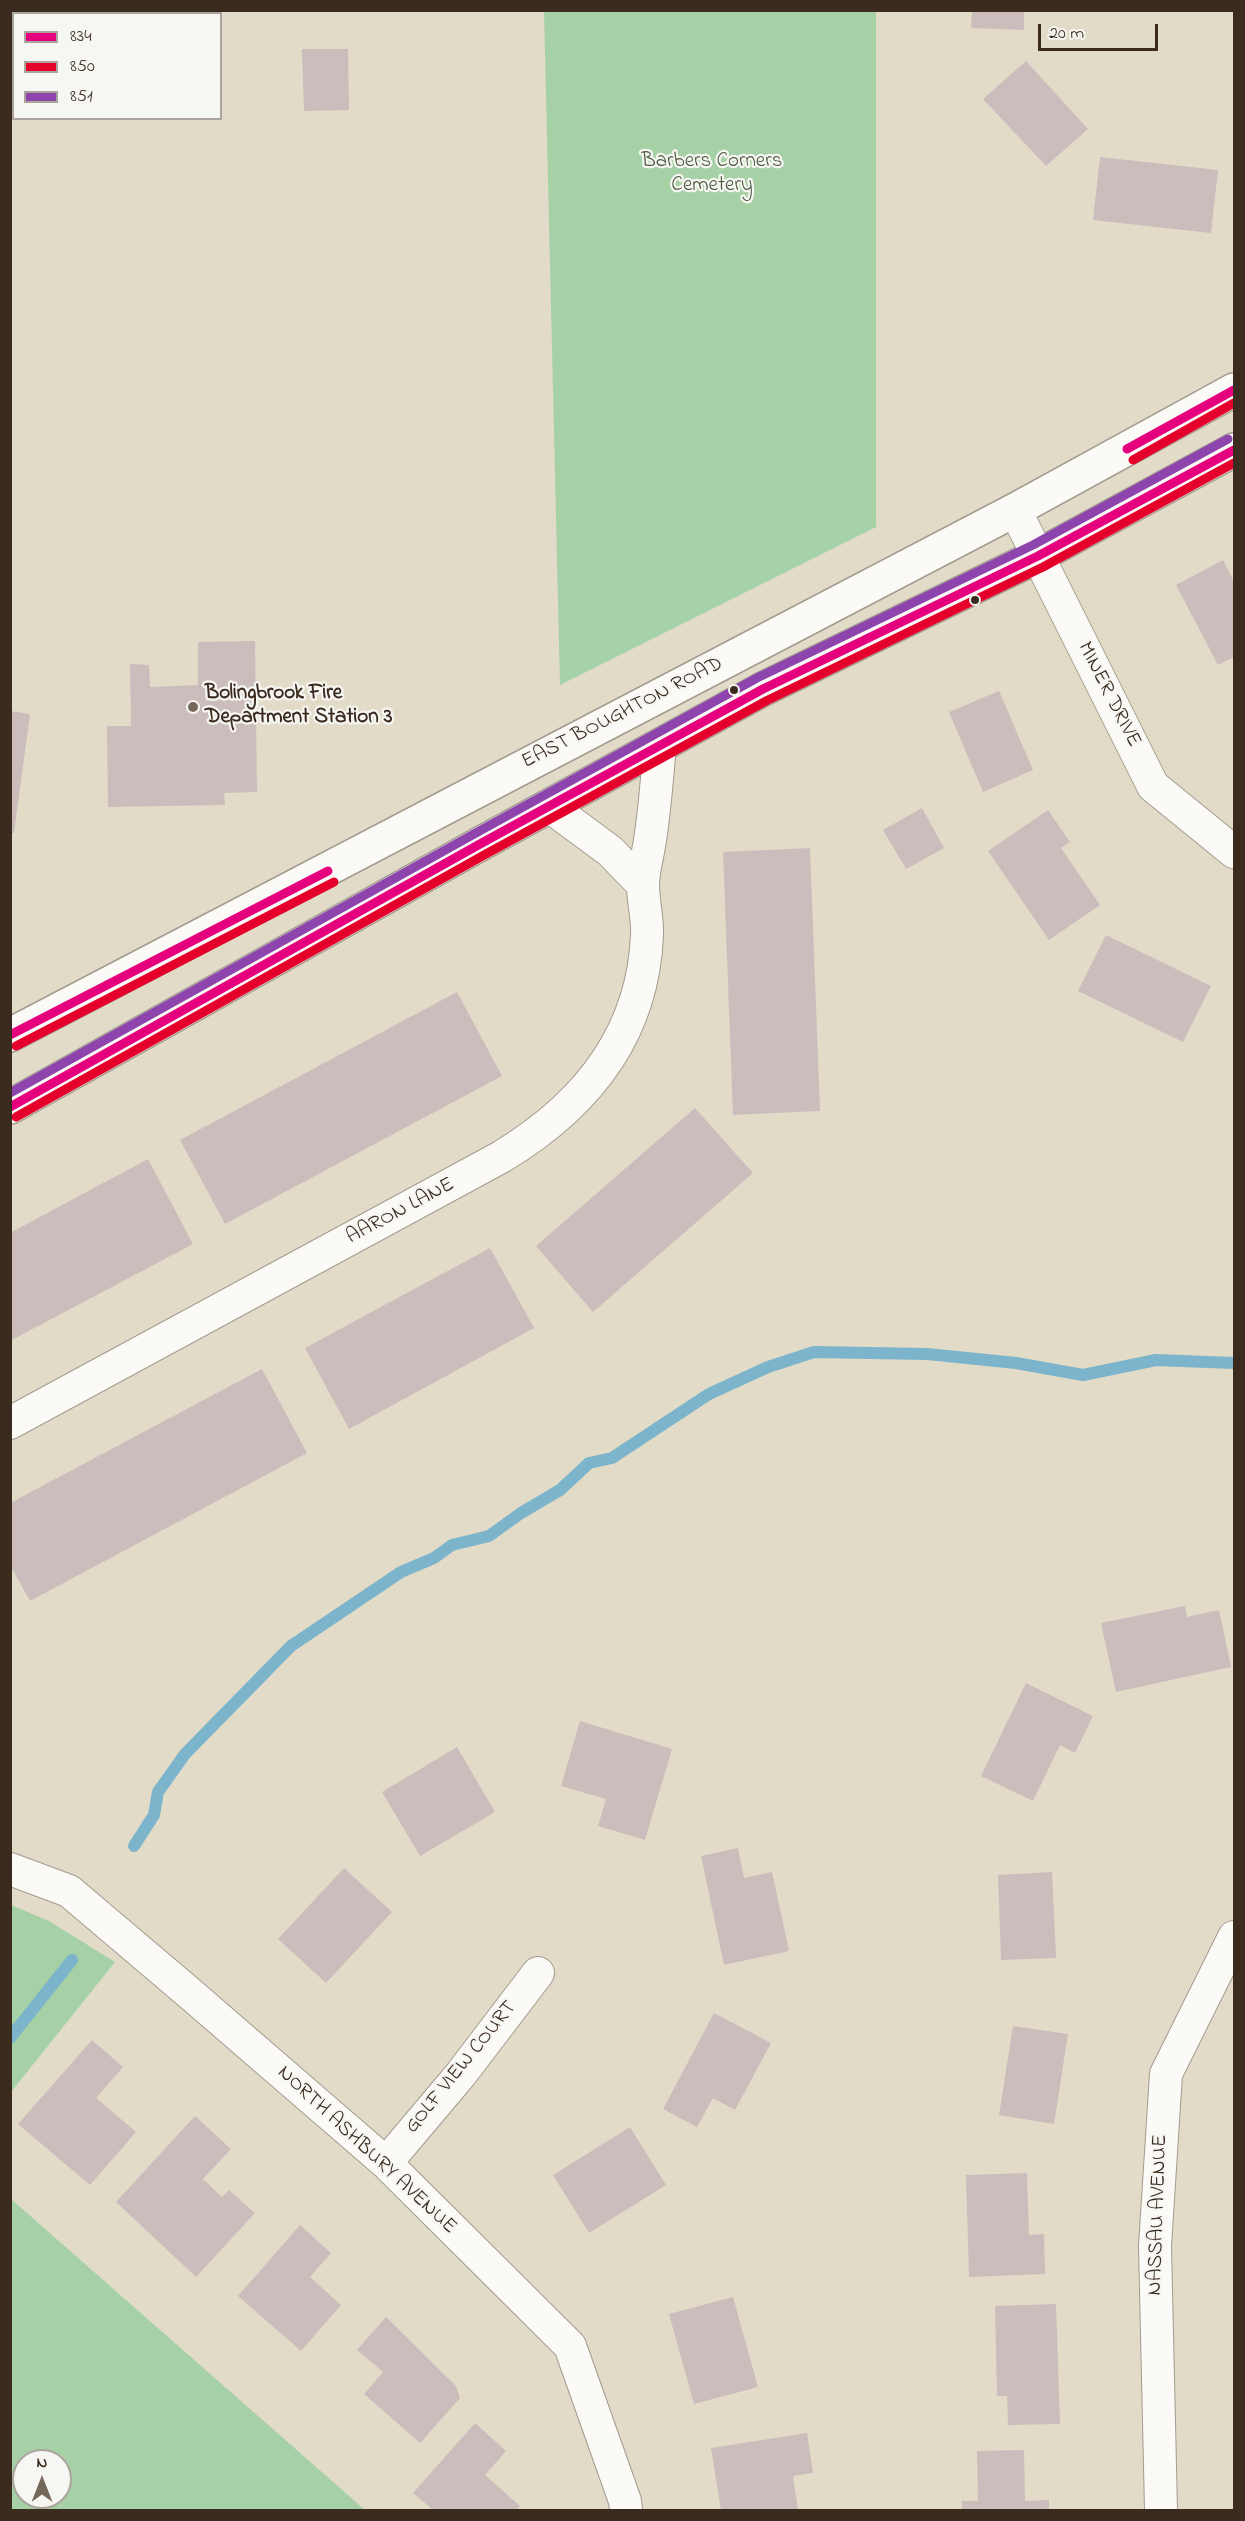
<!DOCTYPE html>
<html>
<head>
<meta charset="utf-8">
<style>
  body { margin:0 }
  #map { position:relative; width:1245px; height:2521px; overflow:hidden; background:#e2dbc8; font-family:"Indie Flower",sans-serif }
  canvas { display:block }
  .frame { position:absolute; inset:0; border:12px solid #3b2a1e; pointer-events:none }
  .legend { position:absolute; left:12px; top:12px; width:210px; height:108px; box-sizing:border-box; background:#f6f6f2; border:2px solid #aba49d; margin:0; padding:8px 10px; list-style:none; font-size:18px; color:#3b2a1e }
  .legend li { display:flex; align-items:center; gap:12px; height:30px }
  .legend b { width:30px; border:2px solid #aba49d }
  .north { position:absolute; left:12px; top:2449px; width:60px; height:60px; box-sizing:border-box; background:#f6f6f2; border:2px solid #aba49d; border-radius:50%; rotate:0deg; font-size:16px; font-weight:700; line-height:24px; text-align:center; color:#3b2a1e }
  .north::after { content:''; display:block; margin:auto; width:21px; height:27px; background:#75685a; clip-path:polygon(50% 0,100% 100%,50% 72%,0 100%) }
  .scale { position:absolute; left:1038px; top:24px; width:120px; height:27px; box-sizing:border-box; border:3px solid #3b2a1e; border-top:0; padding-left:8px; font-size:18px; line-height:21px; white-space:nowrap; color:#3b2a1e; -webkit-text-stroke:4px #f6f6f2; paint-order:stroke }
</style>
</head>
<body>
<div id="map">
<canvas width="1245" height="2521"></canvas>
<div class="frame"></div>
<ul class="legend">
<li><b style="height:8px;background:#e5007d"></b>834</li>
<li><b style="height:8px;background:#e4002b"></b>850</li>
<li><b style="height:8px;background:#8e44ad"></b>851</li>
</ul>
<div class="north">N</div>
<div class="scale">20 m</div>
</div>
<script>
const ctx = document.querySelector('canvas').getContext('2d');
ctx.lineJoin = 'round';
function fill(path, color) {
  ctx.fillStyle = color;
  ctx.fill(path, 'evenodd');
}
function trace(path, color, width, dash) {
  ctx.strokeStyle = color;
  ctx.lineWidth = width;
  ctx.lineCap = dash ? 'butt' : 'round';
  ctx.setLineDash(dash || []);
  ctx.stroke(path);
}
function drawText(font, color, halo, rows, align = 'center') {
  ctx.font = font + ' "Indie Flower",sans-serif';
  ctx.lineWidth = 4.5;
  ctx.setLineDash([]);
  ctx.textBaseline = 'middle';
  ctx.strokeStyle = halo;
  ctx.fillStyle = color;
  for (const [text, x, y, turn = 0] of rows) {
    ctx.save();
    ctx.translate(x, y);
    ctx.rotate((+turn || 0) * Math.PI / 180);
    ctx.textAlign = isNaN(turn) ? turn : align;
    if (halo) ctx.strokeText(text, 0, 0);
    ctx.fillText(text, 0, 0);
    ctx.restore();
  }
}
const green = new Path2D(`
  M544,11H876V527L560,685Z
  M11,1905L49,1921L115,1962L11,2092Z
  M10,2199H11L365,2510H11ZM24,2461H60V2497H24Z`);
const stream = new Path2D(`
  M134,1846L154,1815L158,1792L185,1754L291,1646L401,1572L434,1558L452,1545L489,1536L521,1513L560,1490L589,1463L612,1458L709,1394L768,1367L814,1352L927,1354L1016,1363L1083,1375L1156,1360L1234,1363
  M10,2038L72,1960`);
const building = new Path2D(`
  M972,10H1024V30L971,28Z
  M302,49H348L349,110L304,111Z
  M1026,61L1088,129L1046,166L983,99Z
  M1100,157L1218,170L1211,233L1093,220Z
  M1223,560L1234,582V657L1218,665L1176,585Z
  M255,641L257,792L224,793L225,805L108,807L107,726H131L130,664L149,665L150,687L198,685V642Z
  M999,691L1033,770L983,792L949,712Z
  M10,711L30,714L14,833H10Z
  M922,808L944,848L906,869L883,830Z
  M1048,810L1070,842L1061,848L1100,905L1049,940L988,851Z
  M810,848L820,1111L733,1115L723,852Z
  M1106,935L1211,986L1183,1042L1078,991Z
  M457,992L502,1076L225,1224L180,1140Z
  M695,1108L753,1173L593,1312L536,1246Z
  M148,1159L193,1244L10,1341V1233Z
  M490,1248L534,1328L349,1429L305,1348Z
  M262,1369L307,1453L30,1601L10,1565V1503Z
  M1185,1606L1187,1617L1219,1610L1231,1667L1116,1692L1101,1623Z
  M1026,1683L1093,1716L1075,1753L1060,1745L1033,1801L981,1776Z
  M580,1721L672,1749L645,1840L598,1826L606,1799L561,1786Z
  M457,1747L495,1812L420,1856L382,1792Z
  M738,1848L744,1878L772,1872L789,1951L724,1965L701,1856Z
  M344,1868L392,1912L326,1983L278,1939Z
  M1052,1872L1056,1958L1001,1960L998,1875Z
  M714,2013L771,2043L735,2110L713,2098L697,2127L663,2109Z
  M1013,2026L1068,2034L1054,2124L999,2115Z
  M92,2040L123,2067L96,2098L136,2132L90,2185L18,2124Z
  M195,2116L231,2149L203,2179L222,2197L229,2190L255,2213L196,2277L116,2202Z
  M630,2127L666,2185L589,2233L553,2175Z
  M1027,2173L1029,2235L1044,2234L1045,2274L969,2277L966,2175Z
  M300,2225L331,2253L310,2277L341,2305L301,2351L238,2296Z
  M733,2297L758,2387L694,2404L669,2314Z
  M1056,2304L1060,2424L1008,2425L1007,2396H997L995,2306Z
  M386,2317L456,2386L460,2398L420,2443L364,2394L383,2372L357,2350Z
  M475,2423L506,2451L485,2475L520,2506L516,2510H433L413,2493Z
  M807,2433L813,2473L793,2476L798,2510H721L711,2448Z
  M1024,2450L1025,2501L1049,2500V2510H962V2501H978L977,2451Z`);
const minor = new Path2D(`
  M1015,510L1153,786L1234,852
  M549,806L610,851L643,885
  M10,1423L501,1157C584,1107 643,1037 647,935C648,919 643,902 643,885C643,871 648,855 650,840C655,809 657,777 660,745
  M10,1869L69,1891L187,1991L386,2163L570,2346L625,2501L626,2510
  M386,2163L461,2074L538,1973
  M1161,2510L1155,2246L1166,2074L1234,1937`);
const secondary = new Path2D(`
  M10,1035L1015,510L1234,390
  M10,1107L480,844L763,689L1038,556L1234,450`);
const bus1 = new Path2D(`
  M1127,449L1234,390
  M10,1035L328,871
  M10,1107L480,844L763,689L1038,556L1234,450`);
const bus2 = new Path2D(`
  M1133,460L1234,403
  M16,1046L334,882
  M16,1117L486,854L768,700L1043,567L1234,463`);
const bus3 = new Path2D(`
  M10,1093L474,834L757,678L1033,545L1228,439`);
const markers = [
  [975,600,5,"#3b2a1e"],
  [734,690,5,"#3b2a1e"],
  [193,707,6,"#75685a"]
];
const parkNames = [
  ["Barbers Corners",712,163],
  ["Cemetery",712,187]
];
const poiNames = [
  ["Bolingbrook Fire",205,695],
  ["Department Station 3",205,719]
];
const streetNames = [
  ["MINER DRIVE",1108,695,63],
  ["EAST BOUGHTON ROAD",623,714,-27],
  ["AARON LANE",401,1212,-28],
  ["GOLF VIEW COURT",462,2068,-51],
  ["NORTH ASHBURY AVENUE",366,2151,43],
  ["NASSAU AVENUE",1159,2215,-88]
];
fill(green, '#a6d0a6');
trace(stream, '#7cb4cb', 12);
fill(building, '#ccbdbd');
trace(minor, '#a29c8f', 34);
trace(secondary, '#a29c8f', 36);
trace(minor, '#fbfaf7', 32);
trace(secondary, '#fbfaf7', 33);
trace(bus1, '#e5007d', 9);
trace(bus2, '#e4002b', 9);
trace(bus3, '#8e44ad', 9);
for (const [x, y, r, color] of markers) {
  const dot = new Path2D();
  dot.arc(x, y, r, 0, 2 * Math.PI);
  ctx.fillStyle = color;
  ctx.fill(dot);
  trace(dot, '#f6f6f2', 2);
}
drawText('21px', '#4c593e', '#f6f6f2', parkNames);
drawText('bold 21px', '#3b2a1e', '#f6f6f2', poiNames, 'left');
drawText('21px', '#3b2a1e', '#f6f6f2', streetNames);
</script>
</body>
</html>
